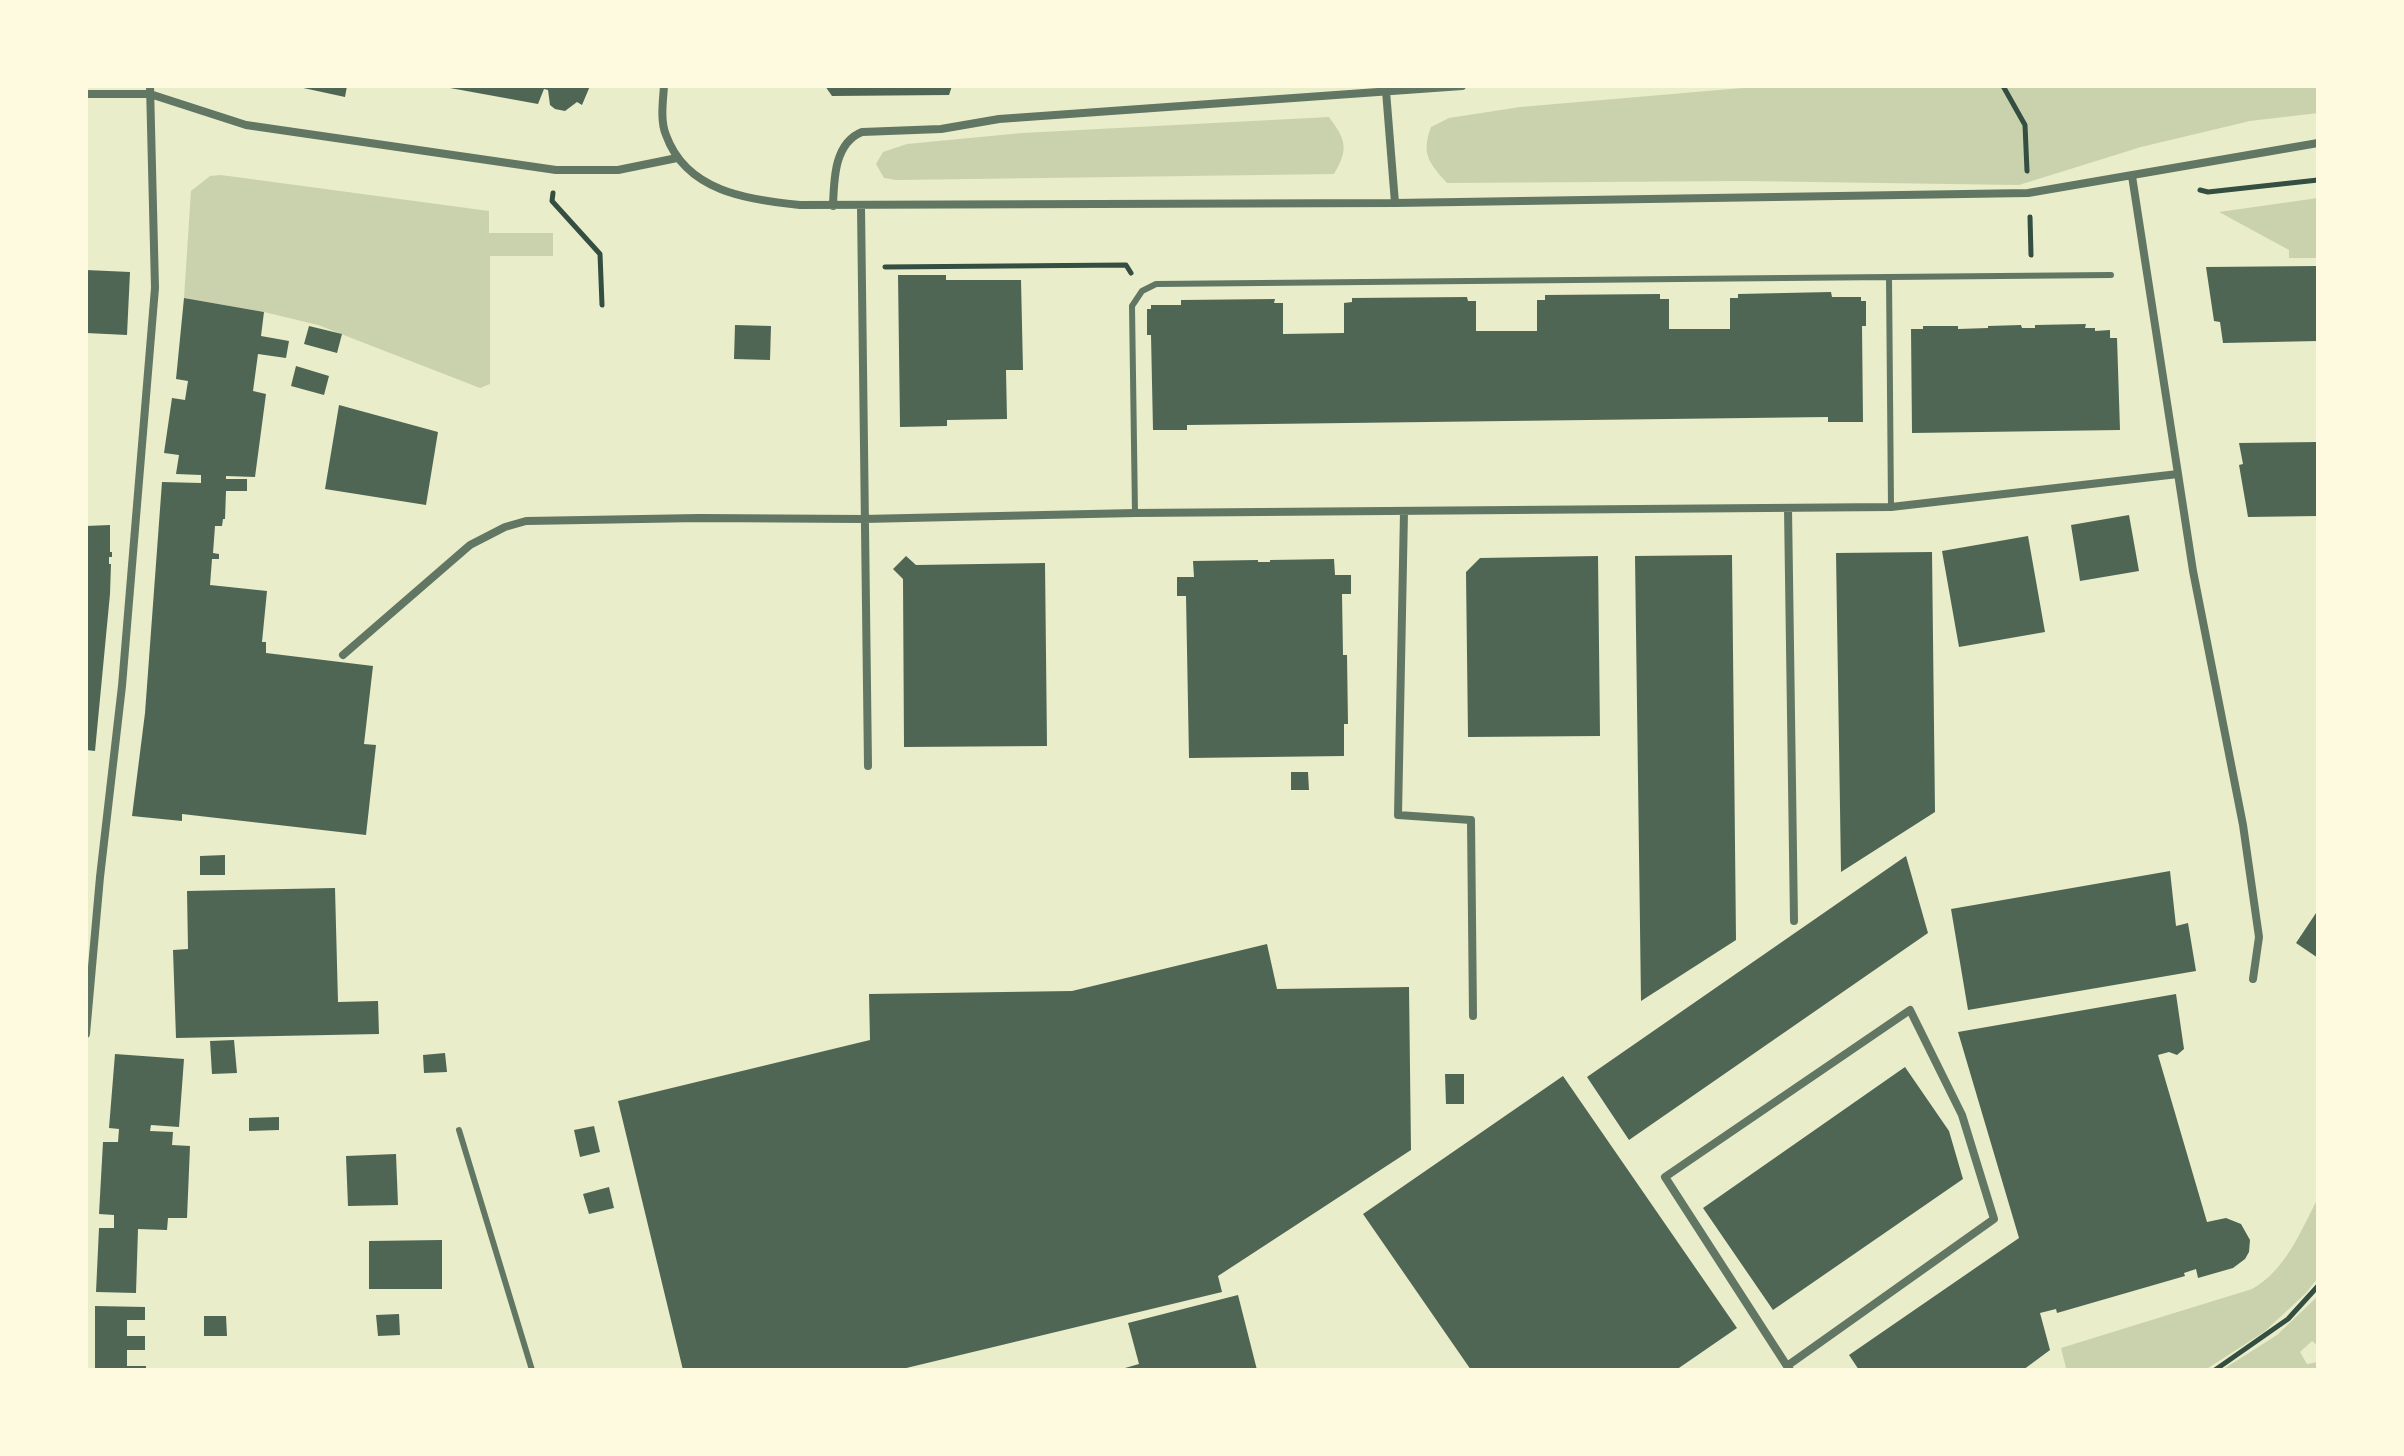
<!DOCTYPE html>
<html>
<head>
<meta charset="utf-8">
<style>
  body { margin:0 }
  #map { position:relative; width:2404px; height:1456px; overflow:hidden; background:#e9edc9; font-family:"Golos Text",sans-serif }
  canvas { display:block }
  .frame { position:absolute; inset:0; border:88px solid #fefae0; pointer-events:none }
</style>
</head>
<body>
<div id="map">
<canvas width="2404" height="1456"></canvas>
<div class="frame"></div>
</div>
<script>
const ctx = document.querySelector('canvas').getContext('2d');
ctx.lineJoin = 'round';
function fill(path, color) {
  ctx.fillStyle = color;
  ctx.fill(path, 'evenodd');
}
function trace(path, color, width, dash) {
  ctx.strokeStyle = color;
  ctx.lineWidth = width;
  ctx.lineCap = dash ? 'butt' : 'round';
  ctx.setLineDash(dash || []);
  ctx.stroke(path);
}
const green = new Path2D(`
  M1766,86H2318V113L2250,121L2141,147L2019,185L1745,181L1447,183C1429,163 1421,154 1431,127L1449,118L1520,107Z
  M1329,117C1346,140 1349,149 1334,174L896,180L884,178L876,164L883,152L907,144L1022,133Z
  M221,175L489,211V233H553V256H490V384L480,388L318,325L264,312L184,298L191,191L210,176Z
  M2318,198V258H2289V250L2219,212Z
  M2318,1198V1278L2305,1294L2264,1332L2205,1370H2062L2066,1368L2061,1348L2252,1289C2286,1270 2300,1232 2318,1198Z
  M2318,1296V1346L2312,1341L2300,1352L2307,1364L2318,1362V1370H2222L2277,1335Z`);
const building = new Path2D(`
  M294,86H347L345,97Z
  M439,86H590L582,105L577,102L565,111L555,109L550,105L548,90L544,89L538,104Z
  M825,86H952L949,95L832,96Z
  M2318,266V341L2223,343L2220,322L2214,321L2206,267Z
  M86,270L130,272L127,335L86,333Z
  M898,275H946V280H1021L1023,370H1006L1007,419L947,420V426L900,427Z
  M1831,292L1832,297H1861V301H1866V326H1862L1863,422H1828V417L1187,425V430H1153L1151,335H1147V309H1151V305H1181V300L1275,299L1274,303H1283V334L1344,333V303L1352,302V298L1467,297L1468,301H1476V331H1537V300H1545V295L1660,294V299H1669V329H1730V298H1738V294Z
  M184,298L264,312L261,336L289,341L286,358L258,354L253,391L266,394L255,477L226,476V479H247V491H226L225,519H223L222,526H215L213,553L219,554V559H212L210,585L267,591L262,642H266V653L373,666L364,744L376,745L366,835L182,814V821L132,816L145,713L162,482L201,483V475L176,474L179,455L164,453L172,398L185,400L188,381L176,379Z
  M2086,324L2085,328H2095V331L2110,330V338H2117L2120,430L1912,433L1911,329H1923V326H1958V329L1988,328V326L2021,325L2022,328H2035V325Z
  M735,325L771,326L770,360L734,359Z
  M309,326L342,334L337,353L304,344Z
  M296,366L329,376L324,395L291,386Z
  M339,405L438,432L426,505L325,489Z
  M2318,442V516L2248,517L2239,465L2243,464L2239,443Z
  M2129,515L2139,571L2080,581L2071,525Z
  M110,525V552H112V557H109V564H111L110,594L95,751L86,750V526Z
  M2028,536L2045,632L1959,647L1942,551Z
  M1932,552L1935,812L1841,872L1836,553Z
  M1732,555L1736,940L1641,1001L1635,556Z
  M906,556L916,565L1045,563L1047,746L904,747L903,579L893,569Z
  M1598,556L1600,736L1468,737L1466,572L1480,558Z
  M1334,559L1335,575H1351V594H1342L1343,655H1347L1348,724H1344V756L1189,758L1186,596H1177V577H1194L1193,561L1258,560V562H1270V560Z
  M1291,772H1308L1309,790H1291Z
  M225,855V875H200V856Z
  M1906,856L1928,933L1629,1140L1587,1077Z
  M2170,871L2176,926L2188,923L2196,971L1968,1010L1951,909Z
  M335,888L338,1002L378,1001L379,1034L176,1038L173,950L188,949L187,891Z
  M2318,910V958L2296,943Z
  M1267,944L1277,989L1409,987L1411,1150L1218,1276L1222,1292L898,1370H683L618,1101L870,1040L869,994L1072,991Z
  M2176,994L2184,1049L2177,1055L2169,1052L2158,1055L2207,1222L2226,1218L2241,1224L2250,1240L2249,1252L2245,1259L2233,1268L2198,1278L2196,1269L2184,1273L2185,1276L2057,1313L2056,1309L2040,1313L2050,1350L2023,1370H1859L1849,1355L2019,1238L1958,1032Z
  M234,1040L237,1073L212,1074L210,1041Z
  M445,1053L447,1072L424,1073L423,1055Z
  M115,1054L184,1059L179,1127L151,1125L150,1131L173,1132L172,1145L190,1146L187,1218H168L167,1230L138,1229L136,1293L96,1292L99,1228H114V1215L99,1214L103,1142H118L119,1129L109,1128Z
  M1905,1067L1949,1131L1963,1179L1773,1310L1703,1208Z
  M1445,1074H1464V1104H1446Z
  M1563,1076L1737,1328L1676,1370H1471L1363,1214Z
  M279,1117V1130L249,1131V1118Z
  M594,1126L600,1152L580,1157L574,1130Z
  M396,1154L398,1205L348,1206L346,1156Z
  M609,1187L614,1208L589,1214L583,1194Z
  M442,1240V1289H369V1241Z
  M1238,1295L1257,1370H1118L1139,1364L1128,1323Z
  M95,1306L145,1307V1320H127V1336H145V1350H127V1366H146V1370H95Z
  M399,1314L400,1335L378,1336L376,1315Z
  M204,1316H226L227,1336H204Z`);
const path = new Path2D(`
  M2003,86L2025,125L2027,171
  M2200,190L2208,192L2318,180
  M553,193L552,201L600,254L602,305
  M2030,217L2031,255
  M885,267L1126,265L1131,273
  M2215,1370L2288,1319L2318,1286`);
const service = new Path2D(`
  M1889,277L2111,275
  M1135,513L1132,306L1142,291L1156,284L1889,277L1891,507
  M459,1130L532,1370`);
const minor = new Path2D(`
  M664,86C663,101 660,121 666,135C686,191 747,200 800,205L1395,203L2028,193L2318,143
  M1386,91L1395,203
  M86,94H150L246,125L556,170H618L677,158
  M2132,176L2193,571L2243,825L2259,937L2253,979
  M833,206C834,180 834,143 862,132L941,129L999,119L1462,86
  M861,207L868,766
  M1788,508L1794,921
  M1404,512L1398,815L1471,820L1473,1016
  M343,655L470,545L505,527L526,521L699,518L863,519L1135,513L1891,507L2178,474
  M86,1034L100,877L122,686L155,288L150,86
  M1787,1366L1994,1219L1962,1115L1910,1010L1665,1177L1787,1366L1790,1370`);
fill(green, '#cad2ad');
fill(building, '#4f6655');
trace(path, '#344e41', 5);
trace(service, '#617663', 6);
trace(minor, '#617663', 8);
</script>
</body>
</html>
